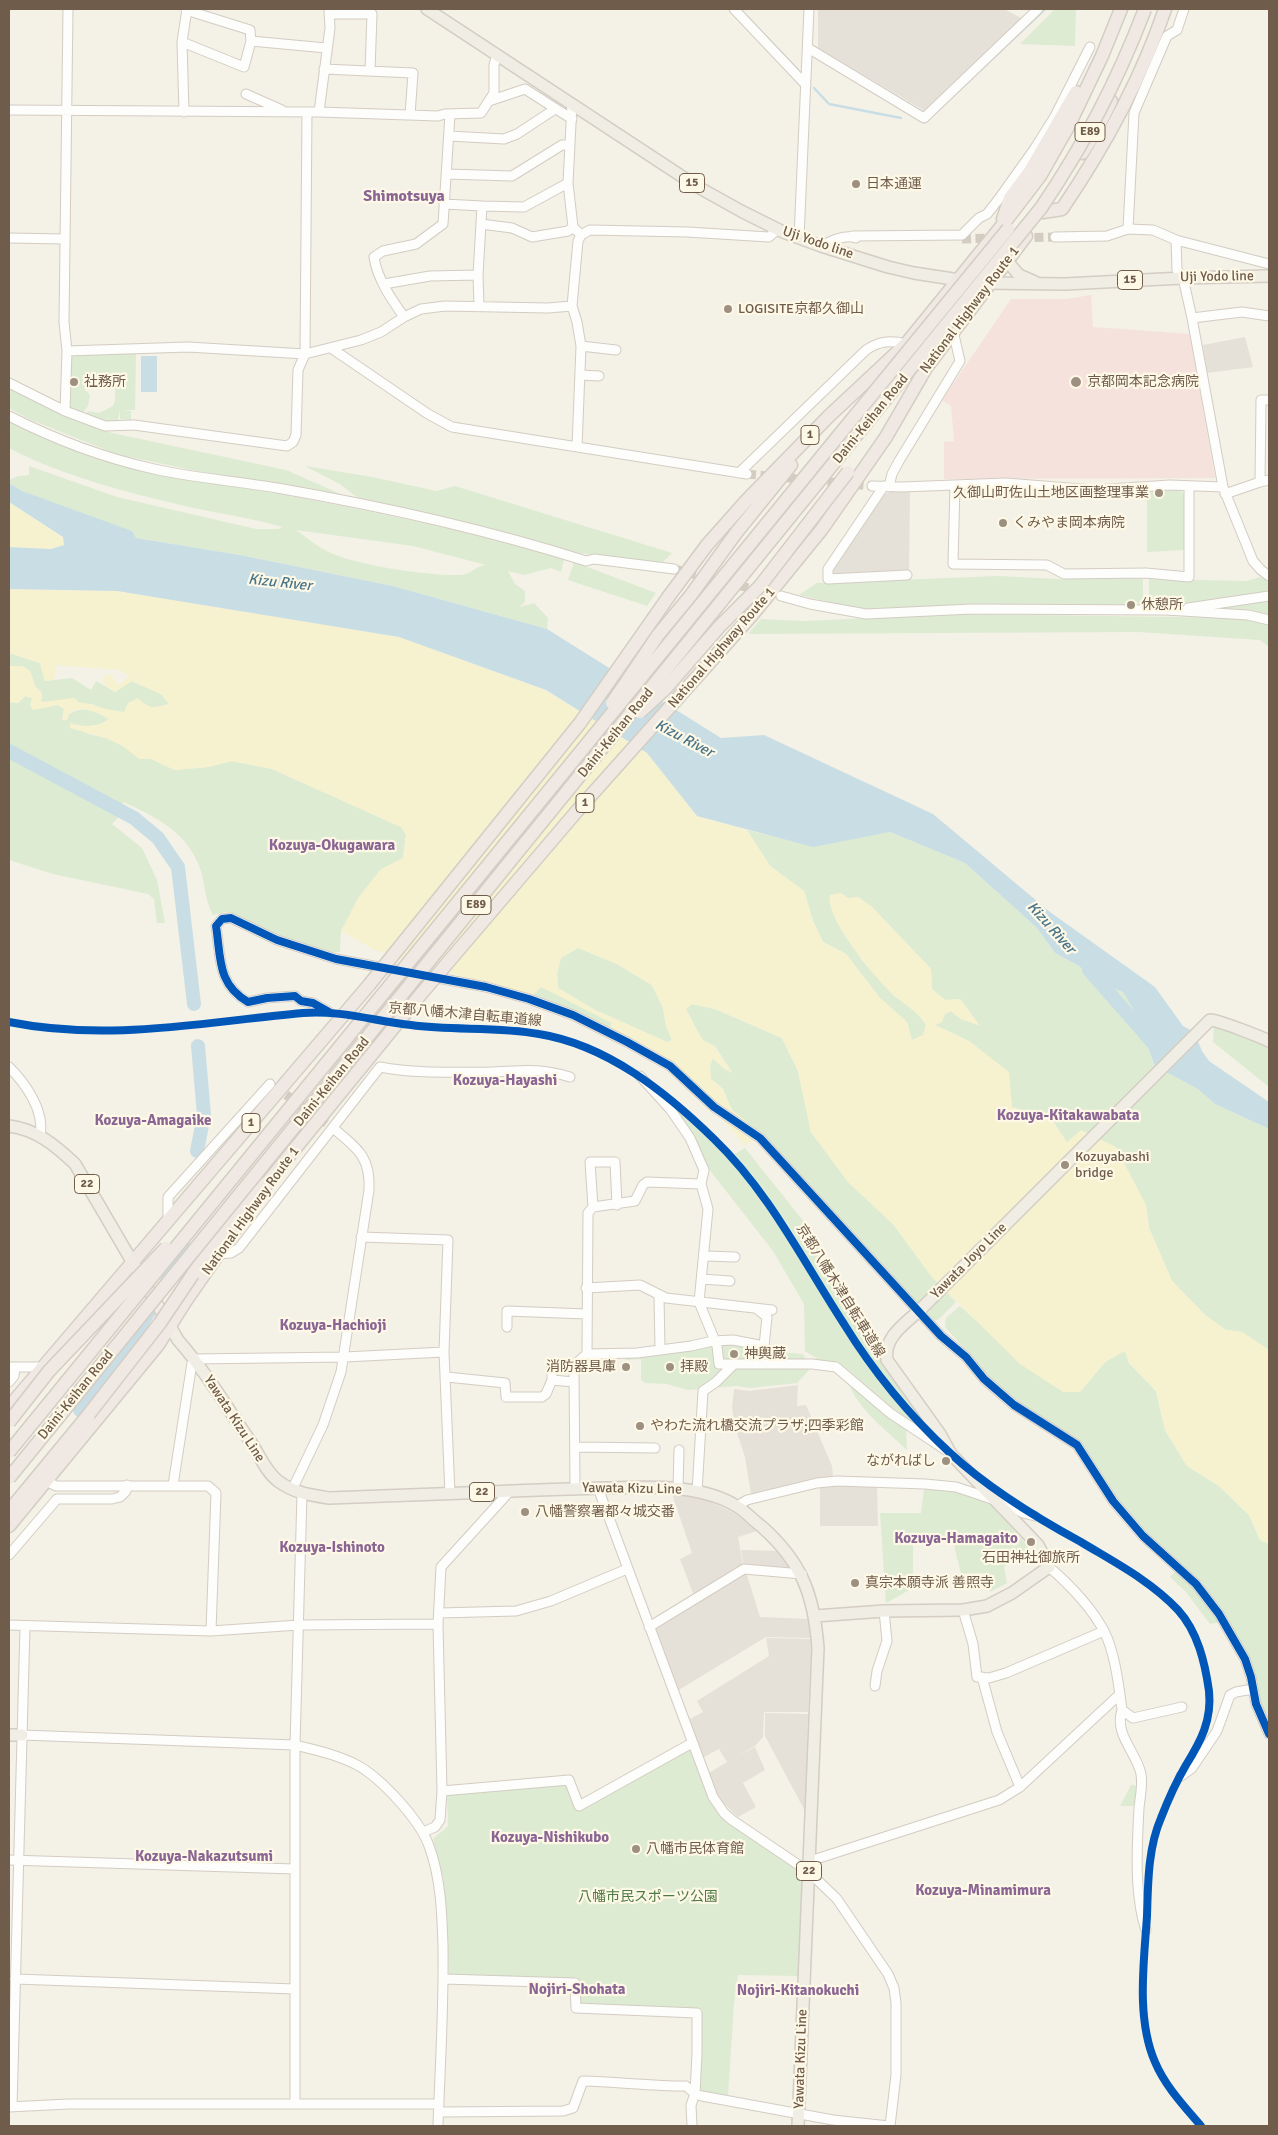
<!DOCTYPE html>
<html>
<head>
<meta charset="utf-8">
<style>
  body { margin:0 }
  #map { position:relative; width:1278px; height:2135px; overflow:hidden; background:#f4f1e7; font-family:Signika,sans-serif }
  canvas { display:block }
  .frame { position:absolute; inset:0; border:10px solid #705c4a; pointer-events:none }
</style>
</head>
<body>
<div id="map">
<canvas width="1278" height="2135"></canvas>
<div class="frame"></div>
</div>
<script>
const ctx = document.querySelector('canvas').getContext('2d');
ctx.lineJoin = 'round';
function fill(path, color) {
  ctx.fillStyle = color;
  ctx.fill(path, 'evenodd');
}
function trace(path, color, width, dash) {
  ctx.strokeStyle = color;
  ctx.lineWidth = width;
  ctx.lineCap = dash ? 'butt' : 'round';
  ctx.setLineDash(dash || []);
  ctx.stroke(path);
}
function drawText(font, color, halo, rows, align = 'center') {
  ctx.font = font + ' Signika,"Noto Sans JP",sans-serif';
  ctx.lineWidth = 4.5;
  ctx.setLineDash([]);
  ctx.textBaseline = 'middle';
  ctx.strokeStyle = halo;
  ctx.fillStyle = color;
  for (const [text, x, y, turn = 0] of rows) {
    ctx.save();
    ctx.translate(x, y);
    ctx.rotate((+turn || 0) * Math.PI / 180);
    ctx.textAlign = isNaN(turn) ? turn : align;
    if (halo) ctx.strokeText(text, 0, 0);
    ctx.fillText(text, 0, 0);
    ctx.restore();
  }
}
const industrial = new Path2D(`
  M818,9H1004L1023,19L925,111L818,48Z
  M1245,337L1253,367L1207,373L1203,345Z
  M892,491H910L909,573L832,576V570L883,495Z
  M798,1385L797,1406L806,1405L832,1466L833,1478L812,1479L751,1494L745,1457L735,1427L732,1407L734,1389L749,1391Z
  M841,1486L877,1487L878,1526H820V1487Z
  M674,1492L696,1496L709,1501L736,1514L757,1531L738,1537L743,1566L694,1596L680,1559L692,1553L672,1494Z
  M741,1550L779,1551L791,1571L744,1567Z
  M746,1572L760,1617L810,1619L812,1638L766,1637L677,1691L653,1628Z
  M766,1638L812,1639L808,1712H764L763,1737L755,1746L736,1757L755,1747L765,1770L743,1783L756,1807L738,1817L718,1798L709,1773L727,1762L719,1749L702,1758L688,1720L703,1712L697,1701L769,1656Z
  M765,1713L808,1714L806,1813L765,1736Z`);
const medical = new Path2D(`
  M1091,295L1093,327L1190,334L1215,478L944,479V442L954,441L951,406L942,400L1011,299H1066Z`);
const green = new Path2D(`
  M1055,9H1076L1075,46L1020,44Z
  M69,353L136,354L135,410H122L131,411V420L120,419V410L118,420C106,424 96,420 85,415L88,411L99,413L113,406L115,401V385L87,383L84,389L90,395L88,406L82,414L70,409L66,398Z
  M9,387L53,409L112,433L286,470L345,496L201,472L116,454L29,419L9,408Z
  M9,420C57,450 138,471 195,481C216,485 237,486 258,490C361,509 464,529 564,559L561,572L551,568L524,575L508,571L515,584L525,591V602L519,607L534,603L548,618L547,629L393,586L240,555L136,538L22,491L9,483V480L19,476L29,475V466L117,497L256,529H278L283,527C254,519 224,514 194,508C136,495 61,476 9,448ZM296,530L413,546L486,565C477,565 470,575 461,575C429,576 360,566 331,553C319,548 307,538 296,530Z
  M305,466L372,477L437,491L455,486L672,553L662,563L571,552L454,519L358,498L340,484Z
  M1179,490L1185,495L1184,550L1147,552V491Z
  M574,562L656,593L647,606L568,580Z
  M999,576L1057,579H1143V608H1141L1136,601H1128L1122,608L997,604L868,611L799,595L817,583Z
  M1260,577L1269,582V594L1176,608H1149V579L1247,581Z
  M1269,600V614L1195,609Z
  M966,614L1245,618L1269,624V647L1260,640L1138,632L748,634L761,619L803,621Z
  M9,653L40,663L45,681L72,678L91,690L96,681L115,692L131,681L161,694L169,704L153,708L146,706L124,712L108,711L92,704L41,702L42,693L35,686L30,671L22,666H9Z
  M25,696L32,698L39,708L58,705L64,709L62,720C81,703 89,710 110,718C99,728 83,727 70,724L88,734L106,738L123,746L139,758L151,759L175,770L208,767L232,761L272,769L401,827L406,835L403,858L380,870L341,931L340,952H326L272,933L226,912L213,915C206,903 205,888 202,874C190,834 159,818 123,802L117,819L112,824L142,848L157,880L165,923H157L154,899L148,894L53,874L9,860V702L18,703Z
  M747,830L813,846L890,832L965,863L1037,928L1055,953L1079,966L1098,983L1123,992L1133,1009L1155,1066L1199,1089L1215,1104L1269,1129V1350L1242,1332L1226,1330L1205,1315L1172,1281L1149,1228L1146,1205L1067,1143L1052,1120L1012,1107L1008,1081L982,1052L969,1041L935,1025L945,1014L951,1011L961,1019L979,1025L960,999L945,1000L932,989L931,969L872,907L858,897L860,958L894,996L916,1011L926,1025L924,1035L912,1041L907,1022L880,998L846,954L823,942L813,921L804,891L770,866Z
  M578,948L617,964L652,985L663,1008L666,1026L672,1040L667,1042L595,1010L558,988L557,973L561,958Z
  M540,986L612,1023L609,1030L533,995Z
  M692,1004L715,1009L782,1038L798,1071L811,1132L848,1182L893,1224L932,1277L956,1302L939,1319L935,1321L912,1297L763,1135L732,1110L723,1089L711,1079L710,1066L713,1058L723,1068L732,1072L715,1046L704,1041L700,1036L686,1009Z
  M1214,1024L1269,1045V1087L1213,1042Z
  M659,1092C706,1131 749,1177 784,1229C809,1266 828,1308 854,1346C877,1378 903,1407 930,1436L889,1405L839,1362L819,1360L805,1351L804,1304L773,1251L708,1168L692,1137Z
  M745,1148L809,1228L820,1246L830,1272L872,1341L878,1347L884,1348L942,1442L871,1363L789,1226L733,1155Z
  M960,1306L972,1317L1080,1392L1105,1362L1125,1350L1129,1363L1156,1391L1165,1430L1187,1466L1219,1486L1249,1515L1260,1540L1269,1544V1723L1259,1700L1255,1675L1221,1622L1210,1624L1186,1592L1170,1577L1179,1568L1153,1542L1117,1499L1096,1465L1073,1439L1036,1415L996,1384L945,1327L946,1318Z
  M730,1344L766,1351L803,1354L810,1369L797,1383L750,1388L737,1386L688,1390L667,1384L645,1383L641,1380V1359L625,1360V1357Z
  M847,1379L906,1428L907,1450C886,1430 856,1408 847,1379Z
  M924,1489L955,1491L990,1504L1029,1547L1004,1567L1007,1583L990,1592L984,1573L961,1574L952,1537L913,1538V1588L886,1603L880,1513H921Z
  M690,1749L708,1797L805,1874L799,1976L738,1975L734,2003L728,2096L698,2092L701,2011L580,2003L578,1981L449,1974L444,1880L433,1839L448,1826L447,1794L565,1784L578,1810Z
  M1131,1785L1139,1786L1135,1806H1120Z`);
const sand = new Path2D(`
  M9,502L63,538L64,545L51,549L9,547Z
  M9,589L117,591L399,637L545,690L647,753L697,816L747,830L770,866L804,891L813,921L823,942L846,954L880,998L907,1022L912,1040L923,1035L926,1024C917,1012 907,1006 895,996C877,981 824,917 830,895L841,893L848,898L858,897L872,907L931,969L932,989L945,1000L960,999L980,1026L961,1019L951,1011L945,1014L942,1022L935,1025L969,1041L1009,1072L1012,1107L1052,1120L1067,1142L1081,1130L1116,1147L1146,1205L1149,1228L1172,1281L1205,1315L1226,1330L1242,1332L1269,1350V1544L1260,1540L1249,1515L1219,1486L1187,1466L1165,1430L1156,1391L1129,1363L1125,1351L1105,1362L1080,1392H1063L1020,1364L932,1277L893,1224L848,1182L811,1132L798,1071L782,1038L715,1009L692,1004L686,1009L700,1036L704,1041L714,1046L732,1073L723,1068L713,1058L710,1066L711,1079L723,1089L732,1110L763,1135L745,1146L714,1109L672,1073L609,1030L612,1023L541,987L533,995L459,976L375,950L341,931L358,898L380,870L403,858L406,835L401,827L272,769L232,761L208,767L175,770L151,759H139L123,746L106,738L70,728V723C83,727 99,728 109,719C97,712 72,700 67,720H62L64,709L58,705L33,710L30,705L32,698L25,696L18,703L9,702V666H22L30,671L35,686L42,693L41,702L75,698L78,702C94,704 108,711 124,712L128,703L138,698C149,709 155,709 169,704L161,694L132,681L115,692L105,685L102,679L107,674L113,677L118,686L129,676L120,670L56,665L54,680L45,681L40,663L9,653ZM578,948L617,964L652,985L663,1008L666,1026L672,1040L667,1042L595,1010L558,988L557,973L561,958Z`);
const water = new Path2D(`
  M141,356H157V392H141Z
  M9,483L22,491L132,531L136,538L240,555L393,586L547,629L721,738L764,735L933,814L1050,912L1155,987L1183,1026L1194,1032L1202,1051L1209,1061L1269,1102V1129L1215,1104L1198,1089L1155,1066L1133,1009L1123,992L1098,983L1079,966L1055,953L1037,928L965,863L890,832L813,847L697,816L647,753L546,690L399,637L117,591L9,589V547L51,549L64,545L63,537L9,502Z`);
const stream = new Path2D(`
  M740,9L798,70
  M814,88L829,104L901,118
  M935,113L1045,9`);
const river = new Path2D(`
  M9,751L134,818L158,838L178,867L194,1004
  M1089,970L1154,1044
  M197,1151L204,1115L198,1046
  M167,1281L183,1245
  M80,1410L123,1356L151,1308`);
const minorTunnel = new Path2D(`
  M1021,238L1055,237
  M962,239L995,238
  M747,474L872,486
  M674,569L761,591
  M275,1087L333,1128`);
const minor = new Path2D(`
  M734,9L806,85
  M186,10L250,30L251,41L326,48
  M329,14H372L370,71
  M182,42L244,67L251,41
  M808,48L924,118L1038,9
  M324,69L413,73L410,115
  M246,94L282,110
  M489,101L525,89L572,119
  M572,104L568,183L573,227L581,235
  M9,110L319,112L438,116L445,114L481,113L494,93V65L497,54
  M184,112L182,42L187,9
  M319,112L330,28L329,9
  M449,136L504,139L517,134L555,109
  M446,174L512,176L562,145H570
  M444,204L482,206L478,275L479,306
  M482,206L524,207L568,183
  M481,224L512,228L532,237L568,231L573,227
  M1128,229L1134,113L1167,36L1177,30L1184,9
  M852,236L962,235L979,218L987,214L998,200L1035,148L1054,118L1090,47
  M1055,237L1107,236L1128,229L1153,230L1176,240L1269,264
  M9,238L65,239
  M799,238L809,9
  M1176,240L1177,270L1183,278L1192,318L1223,487L1253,561L1261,570L1269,576
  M821,246C831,241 845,234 856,238
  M384,284L430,276L478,275
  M404,317C392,300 377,279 374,257L383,251L416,244L443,224L450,114
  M1192,318L1242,312L1269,316
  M581,346L616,350
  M331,348L428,414L452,427L747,474
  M67,351L188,347L305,354L361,340L381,332L404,317L421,309L445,306L548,308L572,306
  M581,375L599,376
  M9,383L65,411L105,426L134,425L287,446L293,442L296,435L298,370L305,354L307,112
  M1269,400H1261L1260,482L1269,480
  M65,411L67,351L64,322L68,9
  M9,416C54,439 104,458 154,469C194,478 236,481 277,488C381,506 485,529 586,561L594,559L674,569
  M577,447L581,346L577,322L572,306L578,241L581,235L590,230L687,232L769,237L778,229
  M739,473L866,350C879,341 891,340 906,344
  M955,485L953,564L1047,565L1064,574L1146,573L1189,577V486
  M872,486L902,487L1006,483L1094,490L1170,485L1223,487
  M884,486L828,569V579L907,575
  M889,487L892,474L899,461L960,361L954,335L956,329
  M1225,494L1260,482
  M781,596L810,604L866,614L972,609L1166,610L1248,615L1269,620
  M1188,608L1269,596
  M329,1012L313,1003L301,1001L295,996L267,998L248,1002C217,984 221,958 216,926L222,919L231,918L277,940L336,959L486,987L529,999L573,1015L627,1042L670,1066L714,1107L760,1138L941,1336L966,1357L984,1379L1014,1405L1077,1445L1113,1501L1143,1536L1196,1584L1219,1614L1245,1659L1251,1677L1256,1704L1269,1734
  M9,1067C26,1084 45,1111 40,1136
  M640,1076L670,1109L690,1138L704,1170L701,1184L708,1209L699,1302L717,1346L719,1364H812L836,1367L890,1413L950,1453
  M593,1207L590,1162H615L617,1205
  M168,1221V1197L270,1084
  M361,1237L448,1240L444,1352L450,1494
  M218,1254L231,1253L239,1248L380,1067C416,1074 453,1072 489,1072C521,1071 538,1067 570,1077
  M705,1256L735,1257
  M702,1279L730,1281
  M586,1288L640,1285L666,1298L772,1310
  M659,1295L660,1349
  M507,1327V1311L587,1314
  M587,1354L588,1213L593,1207L635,1201L643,1185L647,1182L701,1184
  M552,1363V1380
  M9,1367H41
  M447,1377L505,1383L506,1397H542L546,1394L552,1380L574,1382
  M9,1382L14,1376L15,1367
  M576,1447L655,1448
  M46,1481L56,1486H208L216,1493L211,1631
  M173,1485L192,1363L194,1359L345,1357L444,1352
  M575,1488L574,1370L579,1361L587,1354L637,1353L691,1346L713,1341L733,1340L764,1346L767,1317L757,1309
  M598,1488L713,1797L724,1813L732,1820L809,1872L837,1899L888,1974L894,1988L896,2003V2075L890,2126
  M678,1489L679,1450
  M292,1490L323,1425L341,1372L369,1190C371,1157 357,1148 333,1128
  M697,1492L703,1391L716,1382L733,1365
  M737,1506L747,1500L817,1483L837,1481L925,1484L956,1487L1004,1503L1023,1513L1035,1516
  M9,1555L57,1499H112L120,1497L126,1491L127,1485
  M1049,1567C1070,1585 1091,1607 1104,1631C1115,1652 1119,1687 1122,1710C1114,1735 1136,1751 1141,1774C1143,1786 1140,1797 1139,1808C1137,1845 1134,1895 1146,1930
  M963,1610L973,1644L977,1677L989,1678L1006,1673L1104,1631
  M439,1613L516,1611L551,1601L627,1569
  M9,1625L211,1631L299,1625L438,1624
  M649,1627L744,1569L802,1574
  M982,1677L997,1732L1020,1787
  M875,1686L877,1671L887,1641L884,1611
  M1122,1710L1133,1718L1182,1707
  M22,1735L295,1745C316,1750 338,1755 357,1765C381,1778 420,1820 429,1846C441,1878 442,1914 443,1947C444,2007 440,2067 438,2126
  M1181,1776L1192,1768L1217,1731L1230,1695L1236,1692L1253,1689
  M442,1791L569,1780L579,1806L692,1743
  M423,1832L435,1827L440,1820L442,1791L438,1624L441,1567L510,1491
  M9,1860L295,1869
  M810,1861L999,1800L1020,1787L1120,1694
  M15,1979L295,1989
  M444,1979L575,1983L576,2008L697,2013V2053L695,2094L691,2105L692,2126
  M295,2104V1745L302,1494
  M9,2107L68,2104H439
  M12,2107L25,1627
  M439,2112L563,2111L573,2108L583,2081C618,2082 652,2086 686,2086L695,2094L702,2096L833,2120L889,2126`);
const major = new Path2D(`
  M427,9L698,187L741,211L783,232L821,246L888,267L914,273L966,281
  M1007,261L1019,275L1035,282
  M984,283L1065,284L1183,278L1269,276
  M9,1126C36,1129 56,1146 75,1164L178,1340C206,1372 228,1409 252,1444C260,1456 266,1472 278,1481C294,1493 310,1495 329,1498C383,1496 437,1494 491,1492C529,1490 567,1489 605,1488C646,1487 701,1483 738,1507C746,1512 753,1520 761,1526C802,1562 814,1595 818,1648L798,2126
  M815,1616L884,1611L963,1610L987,1606L1012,1593L1049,1567L1038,1545L951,1454L940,1434L887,1360C883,1337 906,1323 921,1309L1210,1020C1218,1020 1261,1037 1269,1041
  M9,1735H22`);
const highway = new Path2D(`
  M1082,153L1096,131L1111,101
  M1043,212L1062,209C1104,147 1141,80 1165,9
  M1003,219L1010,198L1030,171L1076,92
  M736,533L791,465
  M669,596L707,545L746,501L829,416L906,344L1001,227L1040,176L1069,125L1102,56L1121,9
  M752,615L822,529L886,437L926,368L1026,236
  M193,1274L258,1180
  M9,1407L369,985
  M9,1511L89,1414
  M9,1526L158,1345L185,1302L271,1178L421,994`);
const highwayBridge = new Path2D(`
  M612,703L658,635L691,595L736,533
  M640,712L666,688L719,627L760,586L848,472
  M369,985L580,723L669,596
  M421,994L577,811L752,615
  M89,1414L160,1323L193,1274
  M9,1422L49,1371L166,1248
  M9,1452C341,1044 674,636 1008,229
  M9,1478L1041,208C1085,143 1117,82 1145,9`);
const cycleway = new Path2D(`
  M329,1012L313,1003L301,1001L295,996L267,998L248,1002C217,984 221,958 216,926L222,919L231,918L277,940L336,959L486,987L529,999L573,1015L627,1042L670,1066L714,1107L760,1138L941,1336L966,1357L984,1379L1014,1405L1077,1445L1113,1501L1143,1536L1196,1584L1219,1614L1245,1659L1251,1677L1256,1704L1269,1734
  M9,1022C109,1042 203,1022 303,1013C340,1010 375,1021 411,1025C453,1031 497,1026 539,1034C607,1045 666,1092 714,1139C769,1192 803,1261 844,1324C873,1371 910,1416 950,1453C989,1489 1035,1517 1081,1542C1114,1562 1151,1581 1178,1610C1198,1632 1205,1663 1209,1691C1212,1720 1201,1741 1186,1765C1176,1782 1168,1800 1161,1818C1148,1848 1148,1883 1147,1916C1144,1962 1136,2018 1155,2062C1165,2086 1184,2106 1201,2126`);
const markers = [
  [856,184,5,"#9e9081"],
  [728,309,5,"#9e9081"],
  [74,382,5,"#9e9081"],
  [1076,382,6,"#9e9081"],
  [1159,493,5,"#9e9081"],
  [1003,523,5,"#9e9081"],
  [1131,605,5,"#9e9081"],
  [1065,1165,5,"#9e9081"],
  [734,1354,5,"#9e9081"],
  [626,1367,5,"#9e9081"],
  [670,1367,5,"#9e9081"],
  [640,1426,5,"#9e9081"],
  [946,1461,5,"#9e9081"],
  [525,1512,5,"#9e9081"],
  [1031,1542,5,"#9e9081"],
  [855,1583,5,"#9e9081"],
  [636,1849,5,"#9e9081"]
];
const shields = [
  [1090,132,30],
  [692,183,25],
  [1130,280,25],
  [810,435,18],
  [585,803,18],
  [476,905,30],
  [251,1123,18],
  [87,1184,25],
  [482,1492,25],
  [809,1871,25]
];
const shieldNames = [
  ["E89",1090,132],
  ["15",692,183],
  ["15",1130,280],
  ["1",810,435],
  ["1",585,803],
  ["E89",476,905],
  ["1",251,1123],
  ["22",87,1184],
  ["22",482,1492],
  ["22",809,1871]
];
const poiNames = [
  ["日本通運",866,184],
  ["LOGISITE京都久御山",738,309],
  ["社務所",84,382],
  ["京都岡本記念病院",1087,382],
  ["久御山町佐山土地区画整理事業",1149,493,"right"],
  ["くみやま岡本病院",1013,523],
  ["休憩所",1141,605],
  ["Kozuyabashi",1075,1157],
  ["bridge",1075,1173],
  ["神輿蔵",744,1354],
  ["消防器具庫",616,1367,"right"],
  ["拝殿",680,1367],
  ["やわた流れ橋交流プラザ;四季彩館",650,1426],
  ["ながればし",936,1461,"right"],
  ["八幡警察署都々城交番",535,1512],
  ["石田神社御旅所",1031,1558,"center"],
  ["真宗本願寺派 善照寺",865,1583],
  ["八幡市民体育館",646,1849]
];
const streetNames = [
  ["Uji Yodo line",818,243,19],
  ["Uji Yodo line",1217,277,-1],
  ["National Highway Route 1",970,310,-53],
  ["Daini-Keihan Road",871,419,-51],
  ["National Highway Route 1",722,648,-49],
  ["Daini-Keihan Road",616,733,-51],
  ["京都八幡木津自転車道線",465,1015,5],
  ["Daini-Keihan Road",332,1082,-51],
  ["National Highway Route 1",251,1211,-54],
  ["Yawata Joyo Line",969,1261,-45],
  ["京都八幡木津自転車道線",840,1291,58],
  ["Daini-Keihan Road",76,1395,-51],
  ["Yawata Kizu Line",234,1419,57],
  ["Yawata Kizu Line",632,1489,1],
  ["Yawata Kizu Line",801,2059,-88]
];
const parkNames = [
  ["八幡市民スポーツ公園",648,1897]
];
const waterNames = [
  ["Kizu River",280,583,6],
  ["Kizu River",684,739,28],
  ["Kizu River",1051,928,48]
];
const neighbourhoodNames = [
  ["Kozuya-Okugawara",332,846],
  ["Kozuya-Hayashi",505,1081],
  ["Kozuya-Kitakawabata",1068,1116],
  ["Kozuya-Amagaike",153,1121],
  ["Kozuya-Hachioji",333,1326],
  ["Kozuya-Hamagaito",956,1539],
  ["Kozuya-Ishinoto",332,1548],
  ["Kozuya-Nishikubo",550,1838],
  ["Kozuya-Nakazutsumi",204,1857],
  ["Kozuya-Minamimura",983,1891],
  ["Nojiri-Shohata",577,1990],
  ["Nojiri-Kitanokuchi",798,1991]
];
const quarterNames = [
  ["Shimotsuya",404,197]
];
fill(industrial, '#e6e1d8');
fill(medical, '#f6e2dd');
fill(green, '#ddebd2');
fill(sand, '#f6f2d0');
fill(water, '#c9dee4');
trace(stream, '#c9dee4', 2.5);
trace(river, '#c9dee4', 14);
trace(minorTunnel, '#d3ccc0', 9, [9, 4.5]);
trace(minor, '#d3ccc3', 11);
trace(major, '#d3cdc4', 14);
trace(highway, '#d3cdc4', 15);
trace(minor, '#fdfdfb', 9);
trace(major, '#f0ede4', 11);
trace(highway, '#efe8e3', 12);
trace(highwayBridge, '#d3cdc4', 15, []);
trace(highwayBridge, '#efe8e3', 12);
trace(cycleway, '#0057b8', 8);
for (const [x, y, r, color] of markers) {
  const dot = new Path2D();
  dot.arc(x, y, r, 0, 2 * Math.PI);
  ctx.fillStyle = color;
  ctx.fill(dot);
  trace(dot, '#fef8e6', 2);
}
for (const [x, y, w] of shields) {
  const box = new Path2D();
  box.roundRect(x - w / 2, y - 9.5, w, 19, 4);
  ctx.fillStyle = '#fef8e6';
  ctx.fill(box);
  trace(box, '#705c4a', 1);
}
drawText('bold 12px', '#705c4a', null, shieldNames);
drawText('14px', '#705c4a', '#fef8e6', poiNames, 'left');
drawText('14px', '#705c4a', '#fef8e6', streetNames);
drawText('14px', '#4e7a45', '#fef8e6', parkNames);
drawText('italic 15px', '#487589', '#fef8e6', waterNames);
drawText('bold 15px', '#8a6593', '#fef8e6', neighbourhoodNames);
drawText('bold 16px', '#8a6593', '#fef8e6', quarterNames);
</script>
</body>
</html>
